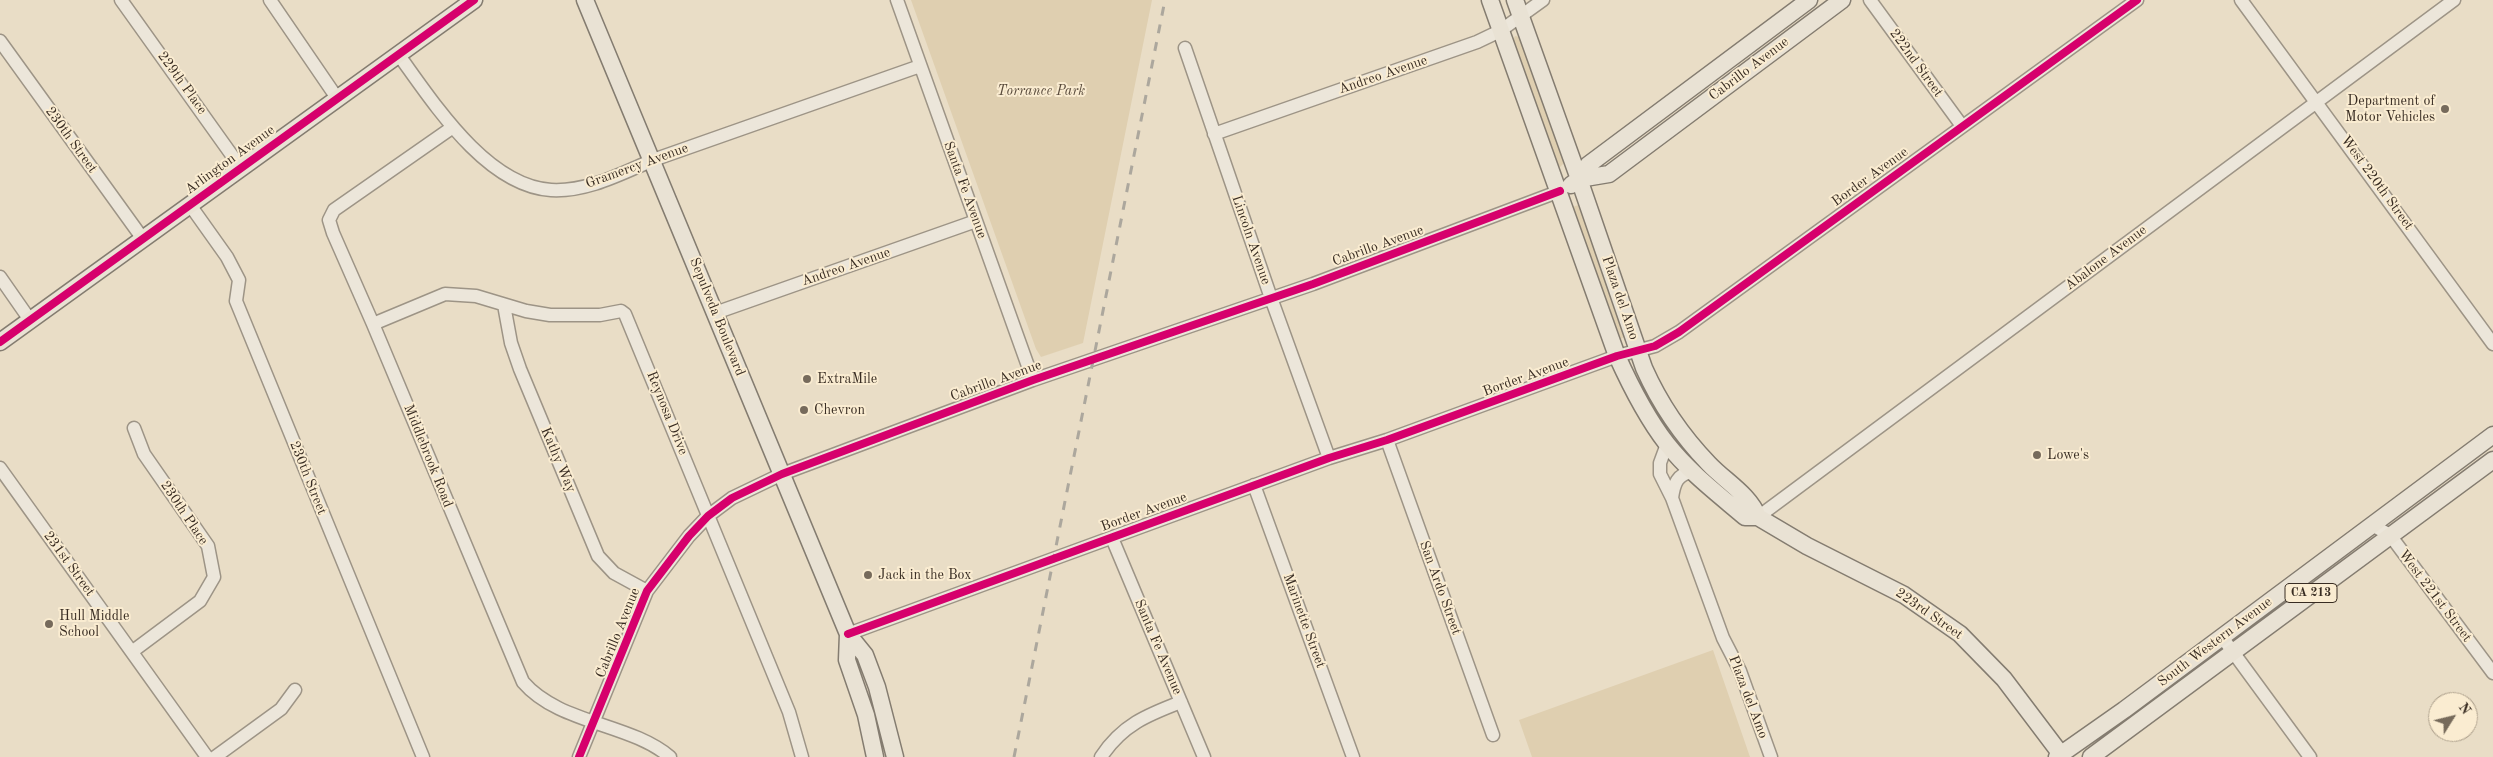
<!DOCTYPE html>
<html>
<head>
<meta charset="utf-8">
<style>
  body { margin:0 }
  #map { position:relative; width:2493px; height:757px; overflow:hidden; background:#e9ddc6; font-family:"Old Standard TT",serif }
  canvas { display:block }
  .north { position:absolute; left:2428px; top:692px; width:50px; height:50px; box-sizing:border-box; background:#faecd1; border:1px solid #ac9f8b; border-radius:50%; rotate:54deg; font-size:14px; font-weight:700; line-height:20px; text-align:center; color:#382c22 }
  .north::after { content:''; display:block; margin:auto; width:18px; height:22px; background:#766a5b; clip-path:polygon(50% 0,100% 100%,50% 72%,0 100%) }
</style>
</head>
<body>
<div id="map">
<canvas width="2493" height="757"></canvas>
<div class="north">N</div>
</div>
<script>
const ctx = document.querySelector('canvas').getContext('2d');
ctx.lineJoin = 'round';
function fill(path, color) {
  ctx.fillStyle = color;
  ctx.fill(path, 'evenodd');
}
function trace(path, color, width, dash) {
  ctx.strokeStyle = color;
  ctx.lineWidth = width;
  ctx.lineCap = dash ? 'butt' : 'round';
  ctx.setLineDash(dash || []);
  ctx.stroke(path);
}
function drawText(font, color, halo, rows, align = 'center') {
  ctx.font = font + ' "Old Standard TT",serif';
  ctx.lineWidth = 4;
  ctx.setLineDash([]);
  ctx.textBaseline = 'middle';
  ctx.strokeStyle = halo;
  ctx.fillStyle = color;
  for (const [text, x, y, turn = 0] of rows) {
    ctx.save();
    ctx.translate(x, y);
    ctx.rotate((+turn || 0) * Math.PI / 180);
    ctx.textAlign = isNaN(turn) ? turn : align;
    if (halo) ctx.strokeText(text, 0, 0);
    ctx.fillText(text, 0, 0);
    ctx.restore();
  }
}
const green = new Path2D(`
  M911,0H1152L1083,343L1041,357L1036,349Z
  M1515,36L1520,37L1563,158V164L1560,167L1557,164L1512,42Z
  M1578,205L1625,332L1624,337L1621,339L1573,210V207Z
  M1713,650L1750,757H1532L1519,720Z`);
const minor = new Path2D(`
  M121,0L241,168
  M270,0L337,98
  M897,0L1033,380
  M1870,0L1962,126
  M2241,0L2493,344
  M0,41L143,239
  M1185,48L1271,298L1329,458
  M398,54C433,102 486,186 551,190C587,192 620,174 653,160L920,66
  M453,127L334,210L329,220L333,233L373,324L523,682C559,724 630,723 670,757
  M1214,134L1477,42L1500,31L1543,0
  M190,205L227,257L239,280L236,301L423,757
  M0,277L30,320
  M504,305L511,343L520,369L598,556L614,573L647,591
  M715,313L976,221
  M373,324L445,294L476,296L526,311L550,315H600L621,311L625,314L789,712L802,757
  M1387,440L1493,735
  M1667,444L1660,463V474L1672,498L1723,638L1740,671L1771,757
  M0,468L207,757
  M1254,485L1353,757
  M1672,498C1674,484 1677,474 1692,472
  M1758,517L2454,0
  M2372,525L2390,535L2493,673
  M1112,538L1204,757
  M848,634L1329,458L1387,440L1617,356L1655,346L1679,332L2137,0
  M2222,637L2310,757
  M133,651L200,601L214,577L208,546L144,454L134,428
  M215,757L281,709L295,690
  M579,757L647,591L689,536L708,516L732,498L782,474L1033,380L1313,284L1560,191
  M1101,757C1122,725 1147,715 1181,702`);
const major = new Path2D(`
  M585,0L848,634L865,655L877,687L895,757
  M1490,0L1617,356C1631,387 1646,417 1667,444C1689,472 1718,494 1745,517H1758
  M1515,0L1579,179L1644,368C1660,404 1682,436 1709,464C1725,481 1750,495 1758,517
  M1579,179L1588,165L1809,0
  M1571,185L1579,179L1609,174L1842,0
  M0,342L474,0
  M1758,517L1807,546L1904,595L1960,634L2004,679L2063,757
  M848,634L847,660L866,715L875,757
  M2057,757L2124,710L2493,435
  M2091,757L2493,460`);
const rail = new Path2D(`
  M1014,757L1165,0`);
const cycleway = new Path2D(`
  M0,342L474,0
  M848,634L1329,458L1387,440L1617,356L1655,346L1679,332L2137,0
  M579,757L647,591L689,536L708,516L732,498L782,474L1033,380L1313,284L1560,191`);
const markers = [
  [2445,109,5,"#766a5b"],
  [807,379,5,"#766a5b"],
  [804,410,5,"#766a5b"],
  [2037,455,5,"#766a5b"],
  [868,575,5,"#766a5b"],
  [49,624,5,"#766a5b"]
];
const shields = [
  [2311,593,52]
];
const shieldNames = [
  ["CA 213",2311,593]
];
const streetNames = [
  ["222nd Street",1916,63,54],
  ["Cabrillo Avenue",1749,69,-37],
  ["Andreo Avenue",1383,75,-19],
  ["229th Place",182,83,54],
  ["230th Street",71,140,54],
  ["Arlington Avenue",230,160,-36],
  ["Gramercy Avenue",637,166,-20],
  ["Border Avenue",1870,177,-36],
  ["West 220th Street",2377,183,54],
  ["Santa Fe Avenue",965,190,70],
  ["Lincoln Avenue",1251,240,71],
  ["Cabrillo Avenue",1378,246,-20],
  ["Abalone Avenue",2106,258,-37],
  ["Andreo Avenue",846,267,-19],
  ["Plaza del Amo",1620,298,71],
  ["Sepulveda Boulevard",717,317,68],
  ["Border Avenue",1526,377,-20],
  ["Cabrillo Avenue",996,381,-20],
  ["Reynosa Drive",667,413,68],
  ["Middlebrook Road",428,456,68],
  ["Kathy Way",558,460,67],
  ["230th Street",308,478,68],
  ["Border Avenue",1144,512,-20],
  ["230th Place",184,513,56],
  ["231st Street",69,564,54],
  ["San Ardo Street",1440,588,70],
  ["West 221st Street",2435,596,53],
  ["223rd Street",1929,614,35],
  ["Marinette Street",1304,621,70],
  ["Cabrillo Avenue",618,633,-68],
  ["South Western Avenue",2215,642,-37],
  ["Santa Fe Avenue",1158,647,67],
  ["Plaza del Amo",1748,697,69]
];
const parkNames = [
  ["Torrance Park",1041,91]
];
const poiNames = [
  ["Department of",2435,101,"right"],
  ["Motor Vehicles",2435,117,"right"],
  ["ExtraMile",817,379],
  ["Chevron",814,410],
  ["Lowe's",2047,455],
  ["Jack in the Box",878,575],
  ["Hull Middle",59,616],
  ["School",59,632]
];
fill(green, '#dfcfb0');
trace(minor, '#9d9486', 15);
trace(major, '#847c70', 19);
trace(minor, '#ece6da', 12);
trace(major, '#e9e2d4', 16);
trace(rail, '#aca79d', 3, [9, 9]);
trace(cycleway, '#d6006c', 8);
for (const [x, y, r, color] of markers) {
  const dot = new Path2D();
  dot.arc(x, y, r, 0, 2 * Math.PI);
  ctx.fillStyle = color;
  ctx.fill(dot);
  trace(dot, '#faecd1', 2);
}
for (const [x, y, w] of shields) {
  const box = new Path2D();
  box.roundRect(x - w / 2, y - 9.5, w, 19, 4);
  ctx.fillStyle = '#faecd1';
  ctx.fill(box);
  trace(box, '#382c22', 1);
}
drawText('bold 12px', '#382c22', null, shieldNames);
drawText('14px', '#382c22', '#faecd1', streetNames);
drawText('italic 14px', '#584a3b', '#faecd1', parkNames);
drawText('14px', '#382c22', '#faecd1', poiNames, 'left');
</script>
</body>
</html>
